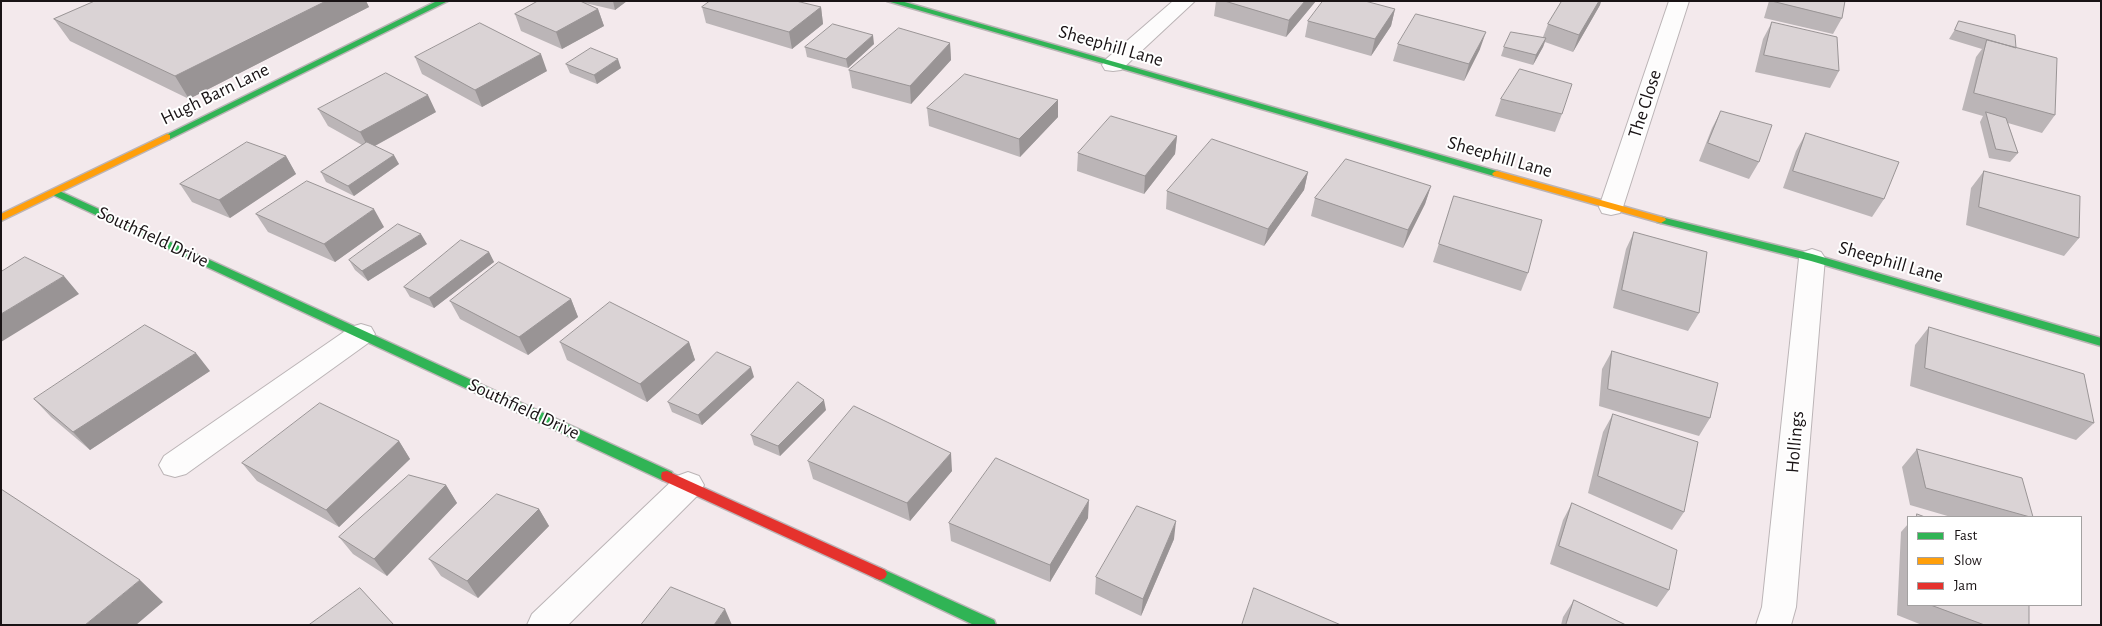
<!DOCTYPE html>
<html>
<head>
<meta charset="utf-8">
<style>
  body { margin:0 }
  #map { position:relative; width:2102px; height:626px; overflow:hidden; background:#f3e9ec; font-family:"Alegreya Sans",sans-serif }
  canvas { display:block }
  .frame { position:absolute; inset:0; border:2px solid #191315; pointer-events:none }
  .legend { position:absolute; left:1907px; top:516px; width:175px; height:90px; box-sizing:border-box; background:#fff; border:1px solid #a3a1a1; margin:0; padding:6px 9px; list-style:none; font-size:15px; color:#191315 }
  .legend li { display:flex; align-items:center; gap:10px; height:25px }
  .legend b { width:25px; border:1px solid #a3a1a1 }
</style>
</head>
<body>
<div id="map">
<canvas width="2102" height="626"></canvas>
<div class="frame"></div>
<ul class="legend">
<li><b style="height:6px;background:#30b455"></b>Fast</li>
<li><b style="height:6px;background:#ff9f0a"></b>Slow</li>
<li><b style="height:6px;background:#e5322d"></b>Jam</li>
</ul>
</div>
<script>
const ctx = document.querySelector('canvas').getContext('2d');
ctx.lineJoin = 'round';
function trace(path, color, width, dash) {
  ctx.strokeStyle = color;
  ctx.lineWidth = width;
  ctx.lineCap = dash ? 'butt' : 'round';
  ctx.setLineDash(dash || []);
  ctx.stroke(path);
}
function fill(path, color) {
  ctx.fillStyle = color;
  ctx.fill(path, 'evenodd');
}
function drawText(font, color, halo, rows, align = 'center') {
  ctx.font = font + ' "Alegreya Sans",sans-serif';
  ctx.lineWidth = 4;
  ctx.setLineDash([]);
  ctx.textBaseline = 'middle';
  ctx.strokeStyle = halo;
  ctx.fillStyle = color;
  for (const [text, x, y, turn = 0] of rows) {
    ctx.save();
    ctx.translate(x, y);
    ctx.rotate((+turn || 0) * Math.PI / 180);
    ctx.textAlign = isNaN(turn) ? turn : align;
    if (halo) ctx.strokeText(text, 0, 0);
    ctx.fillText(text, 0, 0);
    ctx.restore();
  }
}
const street = new Path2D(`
  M1173,1H1195L1121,70L1113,71L1105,70L1102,65L1105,60Z
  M1669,1H1689L1623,207L1620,213L1611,215L1602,213L1599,207Z
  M1812,249L1821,252L1825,258L1796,607L1791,625H1756L1762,607L1799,258L1803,252Z
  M361,324L371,327L375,334L371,341L186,474L175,477L164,474L159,465L164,456L351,327Z
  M688,472L699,476L704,485L699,494L568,625H527L532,614L677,476Z`);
const fast = new Path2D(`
  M437,1H448L170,139H164L162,137Z
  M887,1H901L1500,172L1502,174L1500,176H1494Z
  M55,189L672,472L673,476L672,480L667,481L662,480L51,194L50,192Z
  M1661,217L1812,254L2101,338V346L1811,261L1657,222L1656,220Z
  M880,568L994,620L996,625H974L875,578L873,574L875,570Z`);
const slow = new Path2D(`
  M167,134L170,135V139L1,221V214Z
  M1497,171L1665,218L1666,220L1661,223L1494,176L1492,174L1494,172Z`);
const jam = new Path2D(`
  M667,471L885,570L887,574L885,578L880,580L875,578L662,480L661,476L662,472Z`);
const wall = new Path2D(`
  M95,1H366L369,7L189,99L70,41L54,19Z
  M538,1H627L615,10L585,3L598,9L604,26L562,49L521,31L515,14Z
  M1216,1H1316L1286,37L1214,16Z
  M1562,1H1601L1600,5L1573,52L1545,42L1543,47L1533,65L1501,56L1504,47L1543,37L1548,24Z
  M1769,1H1845L1842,18L1833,34L1764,18Z
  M702,7H821L823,24L792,49L706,23Z
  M1395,9L1391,26L1371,56L1305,37L1308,21Z
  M1959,21L2016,48L2055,115L2042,133L2008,123L2018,153L2010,162L1989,158L1980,122L1983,116L1962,110L1976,57L1982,49L1949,39L1954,31Z
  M1772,22L1839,71L1830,88L1755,72L1763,39Z
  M950,43L951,60L911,104L852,88L849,70Z
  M874,44L848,68L807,57L805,47Z
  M1398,44L1480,49L1464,81L1393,61Z
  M415,57L547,71L482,107L422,74Z
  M566,64L621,68L597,84L570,73Z
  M1501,99L1562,114L1555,132L1495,116Z
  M927,108L1058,117L1020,157L929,126Z
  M318,109L436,112L375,146L399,164L354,196L326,182L321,172L362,145L328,126Z
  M1721,111L1759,162L1749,179L1699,161L1712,128Z
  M1806,133L1884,199L1872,217L1783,188L1796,151Z
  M1177,136L1175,154L1144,194L1077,171L1078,153Z
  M286,156L296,174L230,218L192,202L180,184Z
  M1984,171L2079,238L2064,256L1966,225L1971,188Z
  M1308,172L1304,190L1264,246L1166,209L1167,191Z
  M1431,186L1425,204L1403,248L1311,216L1315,198Z
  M1454,196L1528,273L1521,291L1433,262Z
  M256,214L384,227L335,262L268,232Z
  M1634,232L1699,313L1688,331L1613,308L1626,249Z
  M427,244L368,281L355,270L349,260Z
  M489,252L494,262L434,308L410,297L404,287Z
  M571,299L578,317L528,355L460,319L450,301Z
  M1929,327L2094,423L2076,440L1910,386L1915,345Z
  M560,342H689L695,360L647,402L567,360Z
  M1612,351L1710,418L1699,436L1599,406L1602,369Z
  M210,371L90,450L51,417L34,399Z
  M754,377L702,425L672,412L668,402Z
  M826,410L780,456L754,445L751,435Z
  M1613,414L1684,512L1672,530L1588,493L1603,432Z
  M399,441L410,459L339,527L257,481L242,463Z
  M1917,449L2033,517H1951L1910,505L1902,467Z
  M808,461L952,471L910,521L813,479Z
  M446,485L457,503L387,576L353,554L339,537Z
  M1572,503L1669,590L1657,607L1550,564L1563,520Z
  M539,509L549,526L478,598L441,576L429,559Z
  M1088,518L1050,582L951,541L949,523Z
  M1908,524V605H2029V625H1922L1897,615L1901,532Z
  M1174,539L1141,616L1095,594L1096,577Z
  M1574,600L1626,625H1561L1563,617Z`);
const shadedWall = new Path2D(`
  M326,1H366L369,7L189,99L175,76Z
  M613,1H627L615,10Z
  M1305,1H1316L1286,37L1289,20Z
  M1599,1H1601L1600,5L1573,52L1579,35Z
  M821,7L823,24L792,49L789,32Z
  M598,9L604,26L562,49L556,32Z
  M1395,9L1391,26L1371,56L1375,39Z
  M1486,32L1480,49L1464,81L1469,64Z
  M873,35L874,44L848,68L846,59Z
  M1546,38L1543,47L1533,65L1536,55Z
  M950,43L951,60L911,104L910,86Z
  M541,54L547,71L482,107L475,90Z
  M618,59L621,68L597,84L594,75Z
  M428,95L436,112L369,149L360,132Z
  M1058,100V117L1020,157L1019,139Z
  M1177,136L1175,154L1144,194L1145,176Z
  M394,155L399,164L354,196L348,186Z
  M286,156L296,174L230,218L219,200Z
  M1308,172L1304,190L1264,246L1268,229Z
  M1431,186L1425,204L1403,248L1408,230Z
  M374,209L384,227L335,262L324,244Z
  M421,234L427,244L368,281L362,271Z
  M489,252L494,262L434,308L429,298Z
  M64,276L79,294L1,342V314Z
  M571,299L578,317L528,355L519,337Z
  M689,342L695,360L647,402L640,384Z
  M196,353L210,371L90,450L73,432Z
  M751,367L754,377L702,425L698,415Z
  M824,400L826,410L780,456L778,446Z
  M399,441L410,459L339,527L326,510Z
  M951,453L952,471L910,521L907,503Z
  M446,485L457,503L387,576L374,559Z
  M1089,500L1088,518L1050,582V565Z
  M539,509L549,526L478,598L467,581Z
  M1176,521L1174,539L1141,616L1143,599Z
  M140,580L163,602L136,625H85Z
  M725,609L732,625H714Z`);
const building = new Path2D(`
  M95,1H326L175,76L54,19Z
  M538,1H580L598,9L556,32L515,14Z
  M710,1H796L821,7L789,32L702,7Z
  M1225,1H1305L1289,20Z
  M1323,1H1365L1395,9L1375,39L1308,21Z
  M1562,1H1599L1579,35L1548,24Z
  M1772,1H1845L1842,18Z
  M1416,14L1486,32L1469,64L1398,44Z
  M1959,21L2015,35L2016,48L1955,30Z
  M1772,22L1837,37L1839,71L1764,55Z
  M480,23L541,54L475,90L415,57Z
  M833,24L873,35L846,59L805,47Z
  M899,28L950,43L910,86L849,70Z
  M1511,32L1546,38L1536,55L1504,47Z
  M1987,40L2057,58L2055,115L1974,93Z
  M591,48L618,59L594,75L566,64Z
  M1520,69L1572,84L1562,114L1501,99Z
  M386,73L428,95L360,132L318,109Z
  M965,74L1058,100L1019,139L927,108Z
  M1721,111L1772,125L1759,162L1708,143Z
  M1986,112L2006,118L2018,153L1996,149Z
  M1111,116L1177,136L1145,176L1078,153Z
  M1806,133L1899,162L1884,199L1793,171Z
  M1212,139L1308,172L1268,229L1167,191Z
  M247,142L286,156L219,200L180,184Z
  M367,142L394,155L348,186L321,172Z
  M1346,159L1431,186L1408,230L1315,198Z
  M1984,171L2080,196L2079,238L1979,207Z
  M307,181L374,209L324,244L256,214Z
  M1454,196L1542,220L1528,273L1439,244Z
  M398,224L421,234L362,271L349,260Z
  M1634,232L1707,252L1699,313L1622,290Z
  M461,240L489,252L429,298L404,287Z
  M25,257L64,276L1,314V272Z
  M499,262L571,299L519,337L450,301Z
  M610,302L689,342L640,384L560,342Z
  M145,325L196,353L73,432L34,399Z
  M1929,327L2084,374L2094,423L1925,368Z
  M1612,351L1718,383L1710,418L1608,389Z
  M717,352L751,367L698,415L668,402Z
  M798,382L824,400L778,446L751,435Z
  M320,403L399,441L326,510L242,463Z
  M854,406L951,453L907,503L808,461Z
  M1613,414L1698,442L1684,512L1598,476Z
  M1917,449L2022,478L2033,517H2030L1926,488Z
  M996,458L1089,500L1050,565L949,523Z
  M409,475L446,485L374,559L339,537Z
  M1,489L140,580L85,625H1Z
  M497,494L539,509L467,581L429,559Z
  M1572,503L1677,550L1669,590L1559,546Z
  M1137,506L1176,521L1143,599L1096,577Z
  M1917,514L1925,517H1917Z
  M671,587L725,609L714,625H641Z
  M360,588L394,625H309Z
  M1254,588L1341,625H1242Z
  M1574,600L1626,625H1566Z
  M1931,605H2029V625H1985Z`);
const streetNames = [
  ["Sheephill Lane",1111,46,16],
  ["Hugh Barn Lane",215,94,-26],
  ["The Close",1645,104,-72],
  ["Sheephill Lane",1500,157,16],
  ["Southfield Drive",153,237,25],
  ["Sheephill Lane",1891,262,16],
  ["Southfield Drive",524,409,25],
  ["Hollings",1795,442,-85]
];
trace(street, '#bbb4b6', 2);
trace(fast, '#bbb4b6', 3);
trace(slow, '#bbb4b6', 3);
trace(jam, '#bbb4b6', 3);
fill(street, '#fdfcfc');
fill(fast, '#30b455');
fill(slow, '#ff9f0a');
fill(jam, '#e5322d');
fill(wall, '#bbb5b7');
fill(shadedWall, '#999495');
fill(building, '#dad3d5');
trace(building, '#999495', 1);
drawText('19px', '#191315', '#fff', streetNames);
</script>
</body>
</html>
